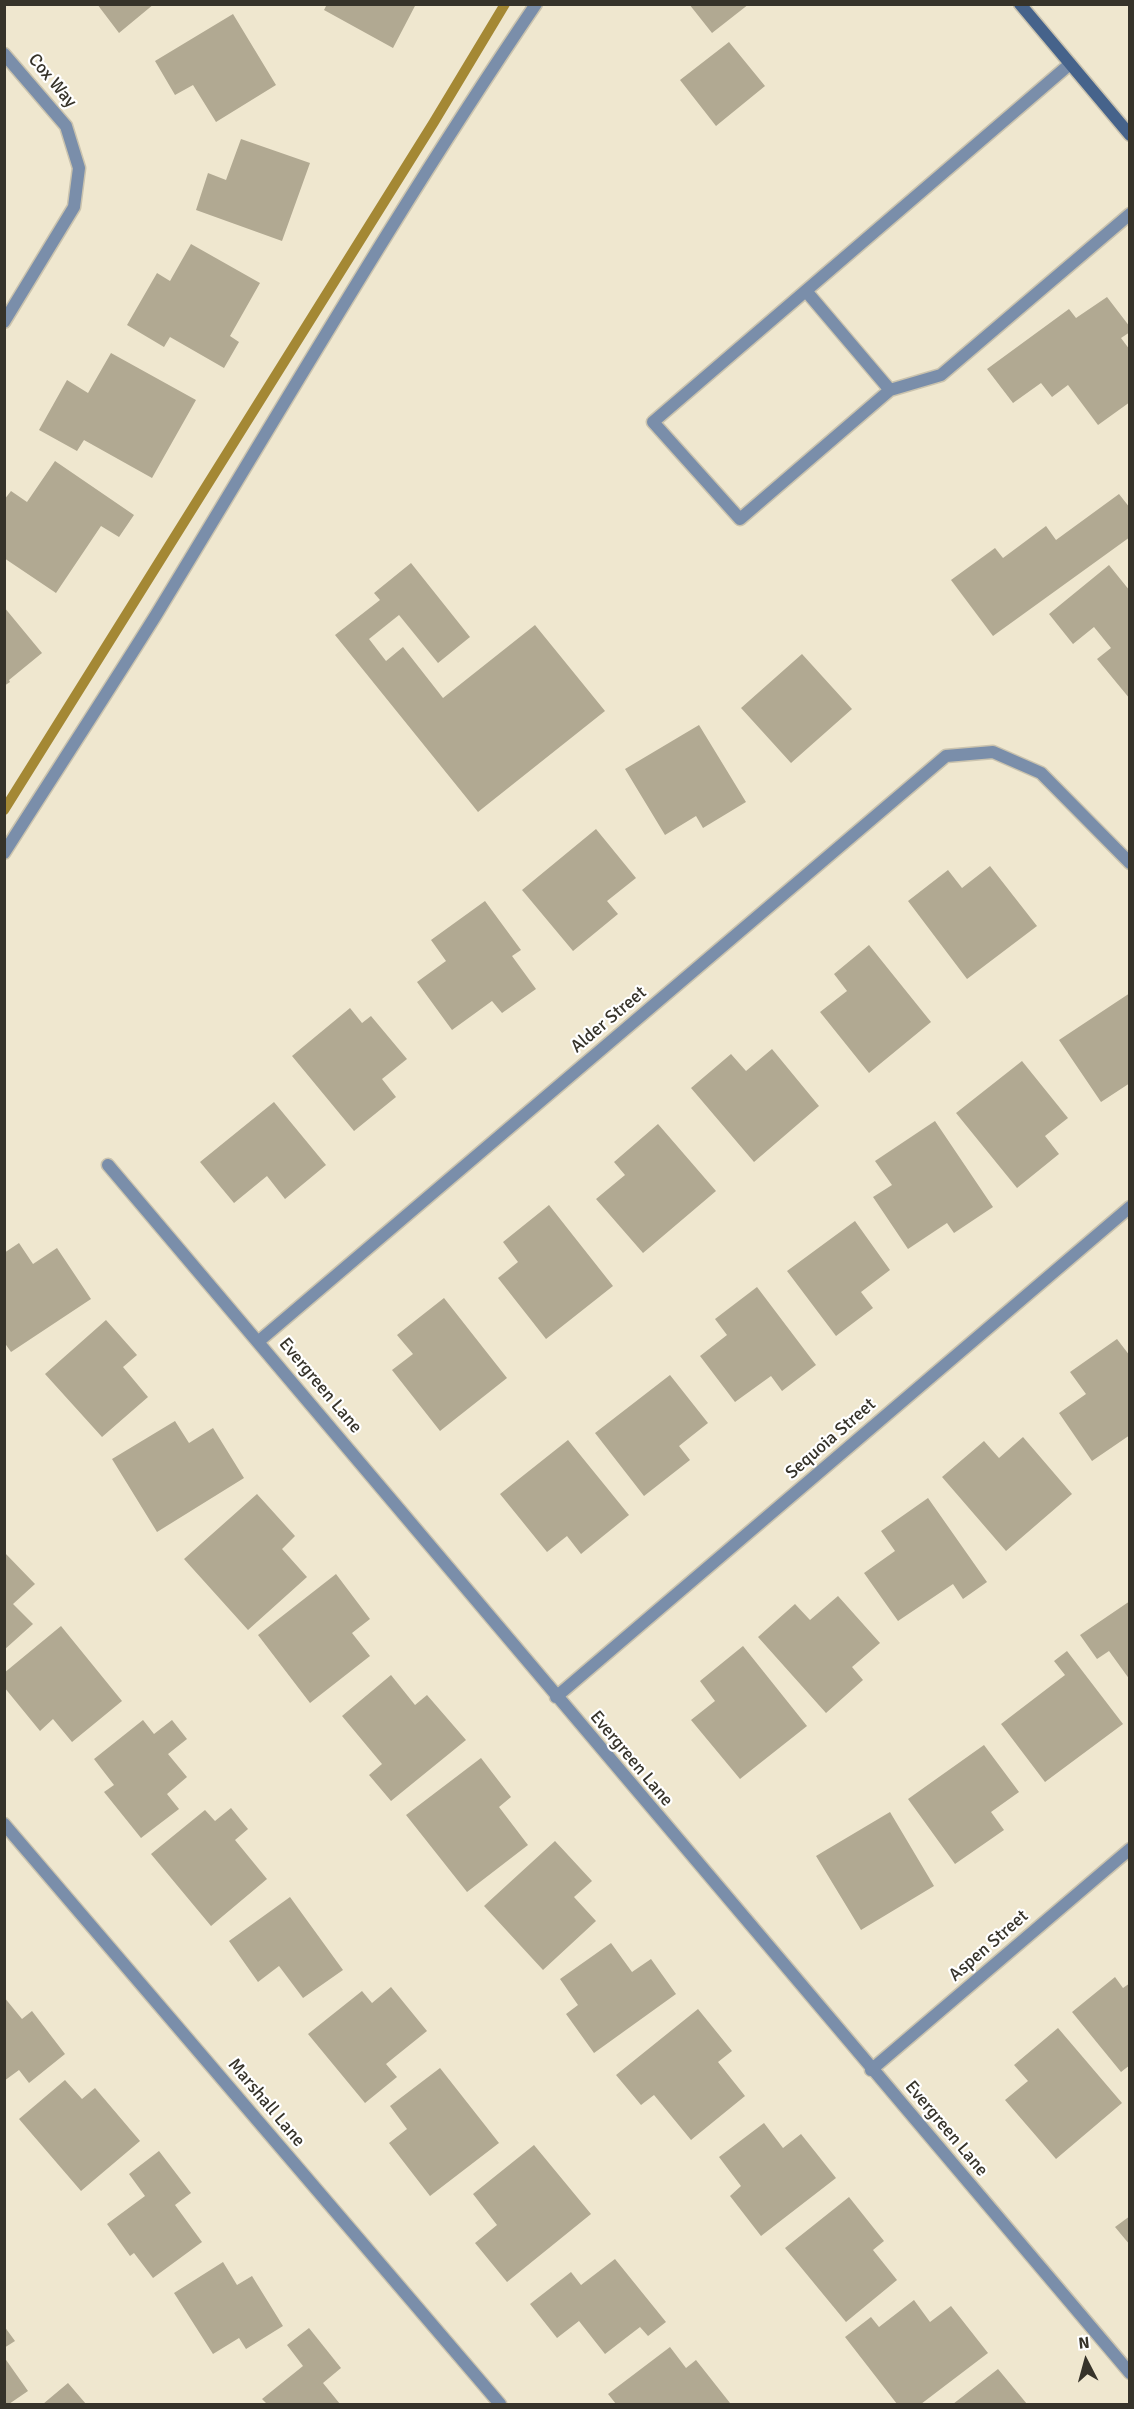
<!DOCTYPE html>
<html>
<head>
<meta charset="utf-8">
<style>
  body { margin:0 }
  #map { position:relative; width:1134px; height:2409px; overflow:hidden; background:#efe7cf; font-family:Signika,sans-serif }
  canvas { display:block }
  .frame { position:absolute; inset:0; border:6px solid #36332a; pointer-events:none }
  .north { position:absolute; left:1056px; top:2331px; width:60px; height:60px; -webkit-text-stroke:4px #fff; paint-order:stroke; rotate:354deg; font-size:16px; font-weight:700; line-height:24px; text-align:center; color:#36332a }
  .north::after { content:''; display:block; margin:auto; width:21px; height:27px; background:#36332a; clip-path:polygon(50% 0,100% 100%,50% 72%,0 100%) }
</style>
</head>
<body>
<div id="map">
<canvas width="1134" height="2409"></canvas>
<div class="frame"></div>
<div class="north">N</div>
</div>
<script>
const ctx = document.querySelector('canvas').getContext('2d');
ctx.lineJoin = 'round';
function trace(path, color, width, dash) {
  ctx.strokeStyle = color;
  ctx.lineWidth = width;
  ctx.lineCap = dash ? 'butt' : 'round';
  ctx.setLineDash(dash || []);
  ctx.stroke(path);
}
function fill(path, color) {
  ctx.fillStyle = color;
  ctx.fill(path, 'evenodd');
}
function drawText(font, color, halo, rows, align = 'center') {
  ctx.font = font + ' Signika,sans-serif';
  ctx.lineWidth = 4.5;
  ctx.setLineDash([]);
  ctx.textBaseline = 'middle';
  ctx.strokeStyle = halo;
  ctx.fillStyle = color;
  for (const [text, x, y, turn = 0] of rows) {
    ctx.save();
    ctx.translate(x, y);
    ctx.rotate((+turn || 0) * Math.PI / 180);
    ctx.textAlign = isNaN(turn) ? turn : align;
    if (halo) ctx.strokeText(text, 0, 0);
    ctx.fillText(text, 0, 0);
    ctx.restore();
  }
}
const stream = new Path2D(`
  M4,810L434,122L505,4`);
const building = new Path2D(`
  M97,4H154L119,33Z
  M327,4H416L393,48L324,10Z
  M689,4H749L712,33Z
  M233,14L276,85L216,122L193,85L175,95L155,61Z
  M729,42L765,86L716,126L680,80Z
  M241,139L310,163L282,241L196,210L208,173L226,180Z
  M191,244L260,283L230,336L239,342L224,368L170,337L164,347L127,325L157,273L170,281Z
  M1107,297L1130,327V332L1121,338L1130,350V402L1098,425L1068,385L1052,397L1041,383L1013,403L987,369L1069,309L1076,318Z
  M111,353L196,400L152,478L84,440L77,451L39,430L67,380L88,393Z
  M55,461L134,515L119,537L101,526L56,593L4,558V500L11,491L27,502Z
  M1119,494L1130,508V537L993,636L951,580L995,548L1003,558L1046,526L1056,540Z
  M411,563L470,637L438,663L399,615L369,639L386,661L403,647L443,698L535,625L605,711L478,812L335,635L380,600L374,593Z
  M1109,565L1130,591V699L1097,659L1111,648L1094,627L1073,644L1049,614Z
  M4,607L42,653L9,680L10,682L4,686Z
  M802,654L852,709L791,763L741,708Z
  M699,725L746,802L703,828L696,816L665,835L625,769Z
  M596,829L636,878L607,901L618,914L573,951L522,890Z
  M990,866L1037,926L967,979L908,901L948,870L962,888Z
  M485,901L521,950L512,956L536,989L502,1013L492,1001L452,1030L417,982L446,961L431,940Z
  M869,945L931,1022L869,1073L820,1012L847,991L834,974Z
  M1130,993V1083L1101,1102L1059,1040Z
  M350,1008L362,1023L371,1016L407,1059L382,1079L396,1097L354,1131L292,1056Z
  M772,1049L819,1106L754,1162L691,1088L731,1054L746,1071Z
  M1022,1061L1068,1118L1045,1136L1059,1154L1017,1188L956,1113Z
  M274,1102L326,1165L285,1199L267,1176L234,1203L200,1162Z
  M935,1121L993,1207L954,1233L947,1223L908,1249L873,1197L892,1185L875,1161Z
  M658,1124L716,1191L643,1253L596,1199L625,1175L614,1162Z
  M549,1205L613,1286L546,1339L498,1278L518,1262L503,1242Z
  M855,1221L890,1270L861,1292L873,1308L836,1336L787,1271Z
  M19,1243L33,1264L57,1248L91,1299L11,1352L4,1342V1253Z
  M757,1287L816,1365L782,1391L771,1376L735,1402L700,1356L727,1335L715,1319Z
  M444,1298L507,1378L440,1431L392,1370L413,1354L397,1335Z
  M106,1320L137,1355L123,1367L148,1397L102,1437L45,1374Z
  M1117,1339L1130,1356V1435L1092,1461L1059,1413L1086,1394L1070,1372Z
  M670,1375L708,1423L679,1446L690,1460L644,1496L595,1433Z
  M175,1421L189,1443L213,1428L244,1478L157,1532L112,1459Z
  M1023,1437L1072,1494L1006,1551L942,1477L984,1441L999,1458Z
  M568,1440L629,1515L581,1554L567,1536L547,1552L500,1494Z
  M257,1494L295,1536L282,1549L307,1577L248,1630L184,1559Z
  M928,1498L987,1582L963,1599L953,1584L898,1621L864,1573L895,1551L881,1531Z
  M4,1552L35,1584L13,1604L33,1624L4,1650Z
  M336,1574L370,1619L352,1633L370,1656L310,1703L258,1635Z
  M838,1596L880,1643L852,1667L863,1680L826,1713L758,1637L795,1604L810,1620Z
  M1130,1601V1680L1109,1651L1097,1659L1080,1635Z
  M61,1626L122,1701L72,1742L53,1719L40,1731L4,1687V1673Z
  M743,1646L807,1726L740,1779L691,1720L715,1701L700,1681Z
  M1067,1651L1123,1724L1045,1782L1001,1724L1065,1675L1054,1661Z
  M391,1675L415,1705L427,1695L466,1740L391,1801L369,1775L382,1764L342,1716Z
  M143,1720L154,1734L172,1720L187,1739L168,1754L187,1777L167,1794L179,1809L141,1838L104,1792L114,1785L94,1759Z
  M984,1745L1019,1792L991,1812L1004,1830L955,1864L908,1799Z
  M481,1758L511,1797L499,1807L528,1845L467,1892L406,1815Z
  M231,1808L248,1829L235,1840L267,1879L211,1926L151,1854L205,1810L215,1821Z
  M890,1812L934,1886L861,1930L816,1856Z
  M555,1841L592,1881L574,1897L596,1921L543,1970L484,1906Z
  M290,1897L343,1970L303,1998L279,1966L258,1982L229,1941Z
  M611,1943L632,1972L651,1959L676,1994L594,2053L566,2014L578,2005L560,1979Z
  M1115,1977L1123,1988L1130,1983V2065L1121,2072L1072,2012Z
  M391,1987L427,2031L386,2064L397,2077L365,2103L308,2034L362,1991L372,2003Z
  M4,1997L22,2019L32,2011L65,2054L29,2083L19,2070L4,2081Z
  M698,2009L732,2051L718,2062L745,2096L691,2140L654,2095L641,2105L616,2075Z
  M1058,2028L1122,2103L1056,2159L1005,2100L1028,2081L1014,2065Z
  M440,2068L499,2143L430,2196L389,2143L407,2129L390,2106Z
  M65,2080L82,2099L95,2088L140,2141L81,2191L19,2119Z
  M764,2123L783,2148L801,2134L836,2178L761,2236L730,2196L741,2186L719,2157Z
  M534,2145L591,2214L507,2282L475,2243L497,2225L473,2194Z
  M159,2151L191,2193L175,2205L202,2242L153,2278L134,2253L130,2256L107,2224L145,2196L129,2174Z
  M849,2197L884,2241L873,2250L897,2280L846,2322L785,2248Z
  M1130,2216V2245L1115,2227Z
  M615,2259L666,2322L648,2336L640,2327L605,2354L579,2321L557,2338L530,2304L571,2272L581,2285Z
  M223,2262L237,2285L252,2276L283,2326L246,2349L239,2338L213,2354L174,2293Z
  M914,2300L930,2322L951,2306L988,2353L921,2404H897L845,2337L871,2317L879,2327Z
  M4,2326L15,2341L4,2348Z
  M309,2328L341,2368L323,2383L340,2404H267L262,2399L303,2366L287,2345Z
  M670,2347L686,2368L696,2360L730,2403L616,2404L608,2394Z
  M4,2357L28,2391L9,2404H4Z
  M998,2369L1027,2404H953Z
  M68,2383L86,2404H43Z`);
const service = new Path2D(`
  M806,291L890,390L740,519L653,422L1070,64
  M890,390L941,375L1130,214
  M4,853C55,773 106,695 156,615C281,410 401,203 536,4`);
const minor = new Path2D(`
  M4,54L66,126L79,168L74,207L4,322
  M108,1165L1130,2373
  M259,1341L946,756L993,752L1041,773L1130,863
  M556,1697L1130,1207
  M4,1824L500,2404
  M871,2070L1130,1849`);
const secondary = new Path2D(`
  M1020,4L1130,135`);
const streetNames = [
  ["Cox Way",52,81,50],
  ["Alder Street",609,1020,-40],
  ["Evergreen Lane",320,1386,50],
  ["Sequoia Street",831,1439,-41],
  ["Evergreen Lane",631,1759,50],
  ["Aspen Street",989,1946,-41],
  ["Marshall Lane",266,2103,50],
  ["Evergreen Lane",946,2129,50]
];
trace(stream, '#a48834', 10);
fill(building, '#b1a992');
trace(service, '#cac3ae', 15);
trace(minor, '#cac3ae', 15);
trace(secondary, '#cac3ae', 15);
trace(service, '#7a8eaa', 12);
trace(minor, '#7a8eaa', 12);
trace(secondary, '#46638b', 12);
drawText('18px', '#36332a', '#fff', streetNames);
</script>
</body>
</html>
